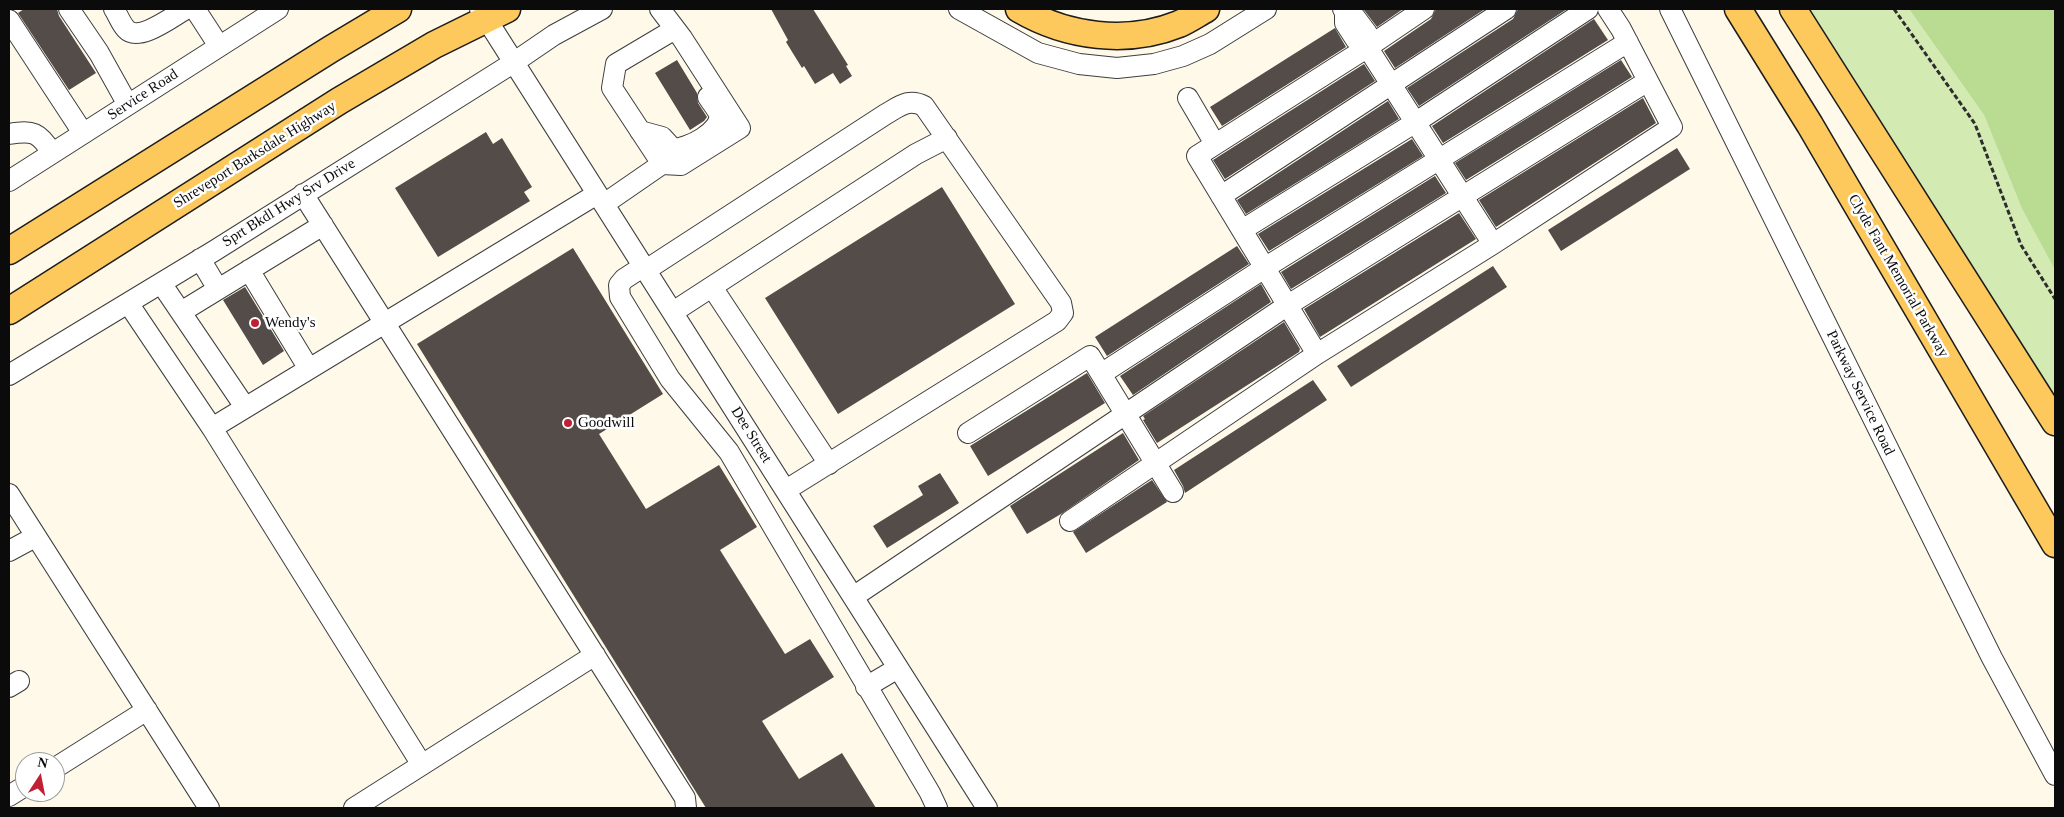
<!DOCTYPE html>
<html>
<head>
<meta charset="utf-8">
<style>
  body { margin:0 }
  #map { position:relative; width:2064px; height:817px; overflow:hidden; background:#fff9ea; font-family:Georgia,serif }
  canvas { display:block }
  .frame { position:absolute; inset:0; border:10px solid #0b0b0b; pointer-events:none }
  .north { position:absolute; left:15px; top:752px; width:50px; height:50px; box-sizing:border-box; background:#fff; border:1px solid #9d9d9d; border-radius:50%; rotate:11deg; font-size:14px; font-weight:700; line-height:20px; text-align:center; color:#0b0b0b }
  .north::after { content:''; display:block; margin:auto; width:18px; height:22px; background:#bf2034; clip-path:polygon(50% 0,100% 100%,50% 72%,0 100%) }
</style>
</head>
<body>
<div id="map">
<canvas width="2064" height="817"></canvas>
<div class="frame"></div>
<div class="north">N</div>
</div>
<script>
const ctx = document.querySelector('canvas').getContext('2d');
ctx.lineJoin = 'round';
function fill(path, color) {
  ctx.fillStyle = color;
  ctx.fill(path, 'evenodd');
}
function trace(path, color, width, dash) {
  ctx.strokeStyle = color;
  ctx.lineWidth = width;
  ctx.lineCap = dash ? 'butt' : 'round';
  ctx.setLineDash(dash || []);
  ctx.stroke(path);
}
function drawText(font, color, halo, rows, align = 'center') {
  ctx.font = font + ' Georgia,serif';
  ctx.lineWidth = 5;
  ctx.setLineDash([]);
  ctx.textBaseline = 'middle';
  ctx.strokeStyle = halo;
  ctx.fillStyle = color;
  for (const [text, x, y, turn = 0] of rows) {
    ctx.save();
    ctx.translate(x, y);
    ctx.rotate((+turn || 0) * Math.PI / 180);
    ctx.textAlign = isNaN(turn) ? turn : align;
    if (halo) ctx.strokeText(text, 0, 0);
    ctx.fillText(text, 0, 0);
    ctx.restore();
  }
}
const green = new Path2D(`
  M1804,9H1909L1984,115L2022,209L2055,270V402Z`);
const forest = new Path2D(`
  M1909,9H2055V270L2022,209L1984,115Z`);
const building = new Path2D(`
  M24,9H57L59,16L96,73L69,90L18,13Z
  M771,9H813L848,65L846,66L852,76L840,84L833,73L815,84L804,66L802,68L786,42L788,40Z
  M1365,9H1403L1377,27L1364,10Z
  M1436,9H1485L1395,68L1384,51L1431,19Z
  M1518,9H1567L1419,106L1407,88L1513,19Z
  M1594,19L1608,40L1443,143L1432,126Z
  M1335,28L1346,47L1222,126L1210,107Z
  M677,60L697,93L698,103L707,117L704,121L690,130L655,73Z
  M1621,60L1632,77L1466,180L1455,163Z
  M1364,64L1375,81L1225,179L1213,160Z
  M1643,98L1656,123L1496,227L1479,200Z
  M1388,101L1399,119L1246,214L1237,200Z
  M486,132L493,144L502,138L532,187L524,192L530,201L438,257L395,188Z
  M1412,139L1423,156L1269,251L1258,234Z
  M1677,148L1690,169L1561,251L1548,230Z
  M1435,176L1446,193L1291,289L1281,272Z
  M942,187L1015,304L838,414L765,298Z
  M1459,213L1476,239L1320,337L1304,309Z
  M1237,246L1249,264L1107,356L1095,337Z
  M573,248L663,394L599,434L646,509L719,465L757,527L720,550L785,654L810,639L834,677L762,721L799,779L842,753L876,808H706L417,344Z
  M1493,266L1507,287L1351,387L1337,366Z
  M1261,284L1271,302L1133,395L1120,376Z
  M245,287L284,351L263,365L223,300Z
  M1284,322L1300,349L1299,352L1157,443L1143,420L1145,419L1143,416Z
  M1087,373L1105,403L988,476L970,446Z
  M1313,380L1327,400L1185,493L1183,486L1174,470Z
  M1123,433L1139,460L1061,514L1027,534L1010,506Z
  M940,473L959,503L887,548L873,526L923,495L918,486Z
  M1152,480L1167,502L1086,553L1073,532Z`);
const path = new Path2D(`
  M1894,9L1975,124L2021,245L2055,299`);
const minor = new Path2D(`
  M69,9L99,53L128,105
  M114,9C118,15 121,24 126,29C139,43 173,16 186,9
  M195,9L219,46
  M480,9L987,808
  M959,9L1038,53L1079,64L1117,68L1154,64L1183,56L1210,44L1266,9
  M1343,9L1345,12L1355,17L1367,33L1364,42L1356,40L1345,23V12
  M1424,9L1368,47L1197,156L1317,354L1493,244L1672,127L1621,29L1608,9
  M1670,9L1992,658L2055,775
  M9,20L83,133
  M1364,42L1493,244
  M1188,98L1215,144
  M640,131L662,137L673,149C687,149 723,131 719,114C717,109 711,102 708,97
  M9,134C33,130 39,132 52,153
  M662,164L612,88L616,64L675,29
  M9,181L278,9
  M303,194L685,798L686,808
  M1221,196L1506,9
  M604,204L662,164L681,165L740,128L682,38L660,9
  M1242,230L1416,122L1588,9
  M200,259L218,289
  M644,266L624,279L619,285L620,297L670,379L729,452L930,793L937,808
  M249,270L309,369
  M646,270L886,114C900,106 909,98 924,106L1061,303L1063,313L1057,321L786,490
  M161,283L245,407
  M712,287L829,464
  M128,303L212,428
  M181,312L323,225
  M673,312L916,154L947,138
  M1101,374L1266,267L1628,42
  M9,375L214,251L513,63L554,35L602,9
  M968,433L1090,356L1173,492
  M9,494L209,808
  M1070,521L1317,354
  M9,551L35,537
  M853,597L1288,305L1648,81
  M9,687L19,681
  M866,687L898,668
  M422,765L212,428L597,194
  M55,768L147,710
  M9,796L25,786
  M354,808L595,655`);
const major = new Path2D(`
  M1019,9C1067,37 1127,45 1179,24C1188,20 1197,14 1206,9
  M1738,9L1810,125L2055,544
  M1793,9L2055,422
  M9,251L331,49L398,9
  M9,311L339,101L434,45L507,9`);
const markers = [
  [255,323,5,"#bf2034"],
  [568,423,5,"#bf2034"]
];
const streetNames = [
  ["Service Road",143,95,-33],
  ["Shreveport Barksdale Highway",255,155,-32],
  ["Sprt Bkdl Hwy Srv Drive",289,203,-32],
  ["Clyde Fant Memorial Parkway",1898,276,60],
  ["Parkway Service Road",1860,393,64],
  ["Dee Street",751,435,58]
];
const poiNames = [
  ["Wendy's",265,323],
  ["Goodwill",578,423]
];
fill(green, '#d4eab3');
fill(forest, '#b9db92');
fill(building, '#544c48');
trace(minor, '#3e3e3e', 22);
trace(major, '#1c1c1c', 29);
trace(path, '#2d2d2d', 3, [5, 2.5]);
trace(minor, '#fff', 20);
trace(major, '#fdc95c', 26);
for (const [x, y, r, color] of markers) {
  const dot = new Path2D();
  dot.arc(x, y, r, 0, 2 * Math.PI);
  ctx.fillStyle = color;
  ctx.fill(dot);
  trace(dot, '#fff', 2);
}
drawText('15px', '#0b0b0b', '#fff', streetNames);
drawText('15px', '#0b0b0b', '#fff', poiNames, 'left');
</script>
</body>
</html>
